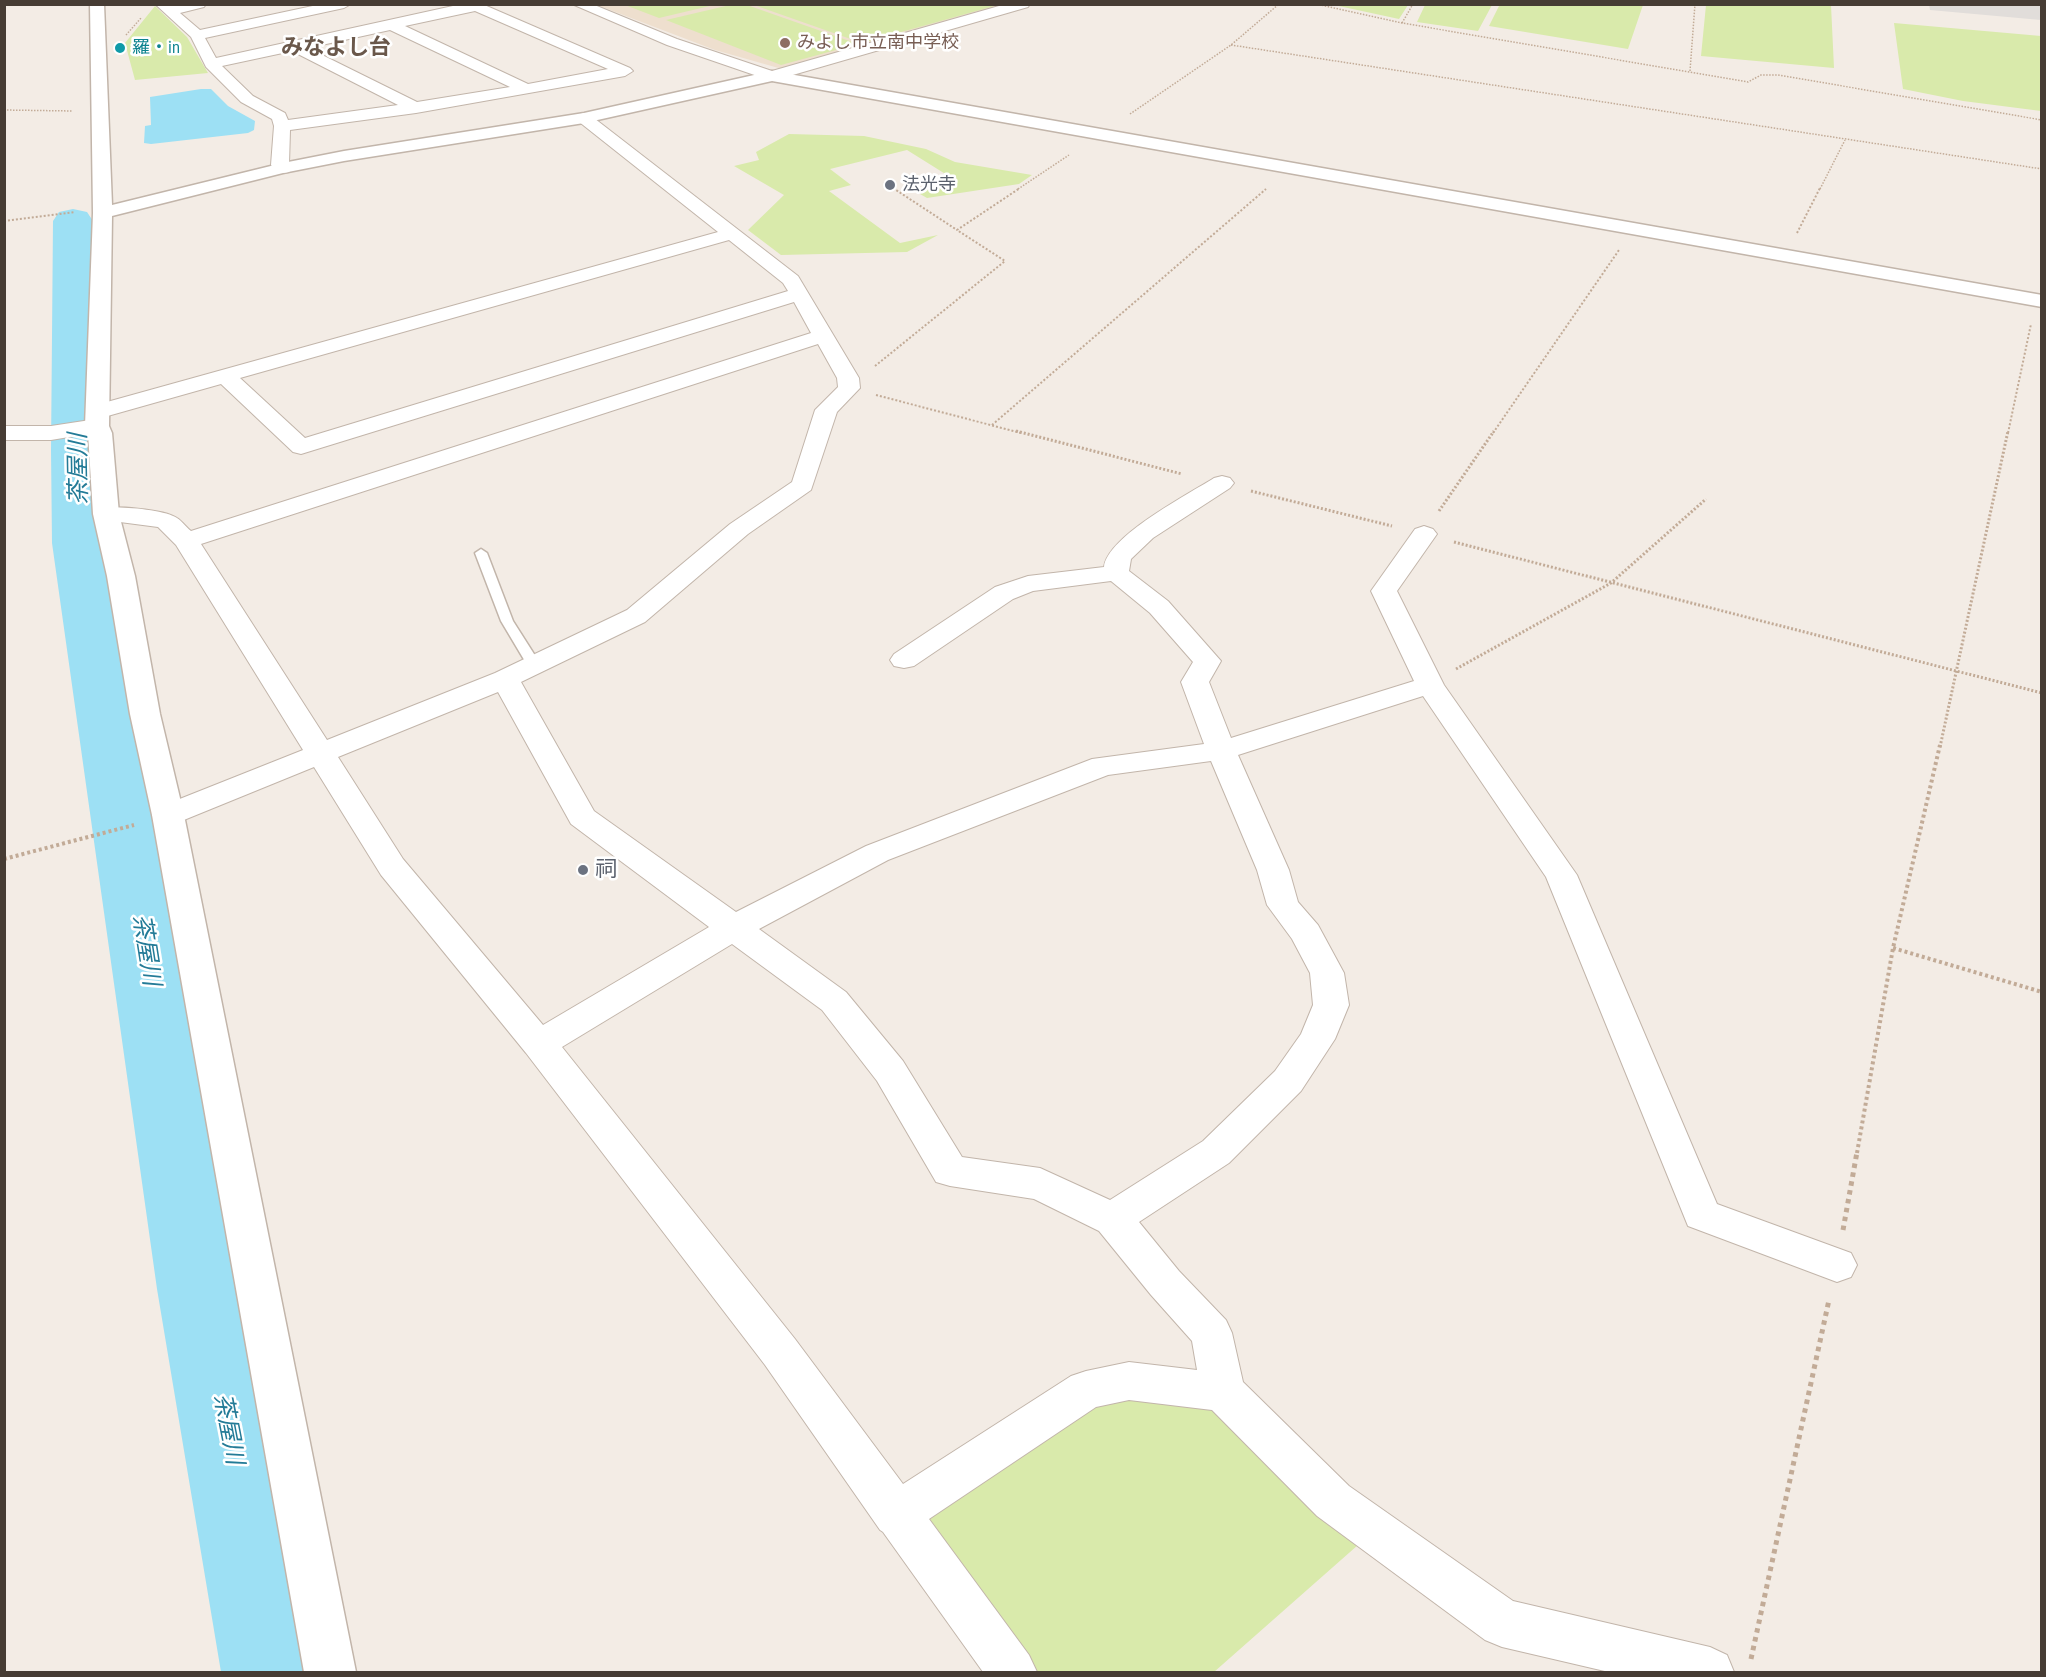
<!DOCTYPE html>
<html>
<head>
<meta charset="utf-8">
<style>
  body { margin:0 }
  #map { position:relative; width:2046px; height:1677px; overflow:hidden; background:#f3ece5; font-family:"PT Sans Narrow",sans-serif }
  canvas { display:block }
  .frame { position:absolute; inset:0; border:6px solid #463c34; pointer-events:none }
</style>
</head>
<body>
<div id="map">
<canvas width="2046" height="1677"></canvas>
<div class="frame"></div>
</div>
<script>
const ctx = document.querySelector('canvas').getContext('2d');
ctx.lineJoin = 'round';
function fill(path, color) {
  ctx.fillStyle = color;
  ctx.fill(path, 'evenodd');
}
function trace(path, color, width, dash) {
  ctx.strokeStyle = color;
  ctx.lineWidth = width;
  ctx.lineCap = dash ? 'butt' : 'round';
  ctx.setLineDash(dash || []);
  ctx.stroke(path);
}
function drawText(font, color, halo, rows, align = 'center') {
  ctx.font = font + ' "PT Sans Narrow","Noto Sans JP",sans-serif';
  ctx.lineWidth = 5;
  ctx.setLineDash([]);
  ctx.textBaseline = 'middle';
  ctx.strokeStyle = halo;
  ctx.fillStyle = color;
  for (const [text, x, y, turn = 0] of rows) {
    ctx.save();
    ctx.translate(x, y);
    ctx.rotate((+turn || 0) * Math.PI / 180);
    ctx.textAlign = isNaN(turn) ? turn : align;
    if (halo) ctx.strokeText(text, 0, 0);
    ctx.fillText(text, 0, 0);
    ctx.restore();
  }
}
const education = new Path2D(`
  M597,5H1008L782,69L715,50Z`);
const green = new Path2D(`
  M1500,4H1643V5L1628,49L1489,26Z
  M625,5H714L659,18Z
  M730,5H747L858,44L781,65L666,20Z
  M754,5V4L998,5L862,43Z
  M1334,5H1408L1399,19Z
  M1425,5V4L1492,5L1478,31L1417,22Z
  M1706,5H1831L1834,68L1701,56Z
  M155,6L187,37L208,73L135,80L125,43Z
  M1894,23L2041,36V111L1963,101L1903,89Z
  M789,134L864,136L926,149L955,162L1032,175L1019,184L927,198L920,194L947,175L907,150L830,169L851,185L829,191L900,243L938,235L907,252L781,255L748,230L784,195L734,166L759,160L756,152Z
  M1099,1396L1189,1400L1227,1417L1358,1545L1214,1672H1032L914,1508Z`);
const parking = new Path2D(`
  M1929,5H2041V20L1930,10Z`);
const water = new Path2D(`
  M201,89H211L228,106L255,121L254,130L248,133L151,144L144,143L145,126L151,125L150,97Z`);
const river = new Path2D(`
  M73,209L87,212L93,221L101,450L108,543L247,1289L329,1672H221L157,1289L52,543L51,450L53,221L59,212Z`);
const pathFar4 = new Path2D(`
  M1316,4L1402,23L1748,82L1761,75H1778L2042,120
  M1402,23L1413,4
  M126,35L141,18
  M1231,45L2042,169
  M1690,71L1695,4
  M4,110L73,111
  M1130,114L1231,45L1279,4
  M884,182L895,189
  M1018,189L1069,155
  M1820,189L1845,140`);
const pathFar3 = new Path2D(`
  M893,188L957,230
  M4,221L75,212
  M1797,233L1820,188
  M875,366L1005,261L957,230L1020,188
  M876,395L1021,433
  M992,425L1266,189
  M1493,433L1619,250
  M2008,433L2031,324`);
const pathFar2 = new Path2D(`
  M1016,431L1182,474
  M1251,491L1392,526
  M1439,511L1494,431
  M1454,542L2042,693
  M1456,669L1611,583L1706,499
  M1940,747L2008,431`);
const pathFar1 = new Path2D(`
  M4,859L134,825
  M1893,948L2042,992
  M1857,1153L1893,948L1940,745`);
const path = new Path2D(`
  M1843,1230L1857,1152
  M1751,1659L1829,1300`);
const service = new Path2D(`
  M481,549L487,553L513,621L541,665L539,668H529L501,621L475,553Z`);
const minor = new Path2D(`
  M155,4H206L204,7L180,13L200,30L322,4H351L344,8L205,38L216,58L462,4H482L630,68L633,71L625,76L416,113L290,130L289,164L292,168L289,172C281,174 276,172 271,165L274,126L272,119L241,102L206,67L191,37ZM475,11L608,69L528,84L405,26ZM390,30L510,87L417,102L308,48ZM292,51L398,105L288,120L285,113L253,96L222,66Z
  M572,4H592L677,39L772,71L1006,4H1030L1028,7L772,81L667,45Z
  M584,113L590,115L798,276L859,378L860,388L837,412L811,490L748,534L645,622L521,682L594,811L736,912L866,846L1092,759L1204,744L1181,682L1193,662L1150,613L1111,581L1033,591L1013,599L914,666L904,668L894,666L890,660L894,654L995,587L1028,576L1104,567C1108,536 1187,495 1214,478L1222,476L1230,478L1234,483L1230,488L1153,538L1131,559L1129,571L1168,601L1221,661L1209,682L1231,738L1414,681L1371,591L1415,529L1424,526L1433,529L1437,534L1397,591L1444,685L1577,875L1717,1204L1851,1253L1857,1265L1851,1277L1837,1282L1688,1226L1546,877L1423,696L1238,755L1289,870L1298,902L1318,925L1344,973L1349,1005L1335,1039L1301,1091L1229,1163L1139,1222L1179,1271L1226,1320L1232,1333L1243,1382L1349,1486L1513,1601L1710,1647L1727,1655L1734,1672H1609L1502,1647L1485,1640L1317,1516L1212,1410L1129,1400L1096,1407L929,1519L1029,1655L1037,1672H983L883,1532L880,1530L765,1365L526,1053L381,875L314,767L179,822L168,825L157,822L152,815L157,808L303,750L176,545L158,527L97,519L94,514L97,509C113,505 164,509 177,518C182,521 186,527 191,531L811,333L794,302L301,454L293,452L221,384L97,419L89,417L86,412L89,407L718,232L578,121L576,118L578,115ZM729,240L783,283L788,291L305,438L240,378ZM818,344L837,378L838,387L815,410L792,482L730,524L627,610L495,673L327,740L201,544ZM498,692L571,824L709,927L543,1025L403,859L338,757ZM1211,761L1257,870L1267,905L1292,939L1310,973L1313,1005L1301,1034L1275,1071L1203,1141L1110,1200L1040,1168L962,1157L903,1061L846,992L759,929L888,860L1108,775ZM732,944L822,1010L877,1081L936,1182L950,1186L1034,1199L1099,1231L1151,1295L1192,1341L1197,1370L1129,1362L1086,1371L1071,1376L903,1484L795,1339L562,1047Z
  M97,419L105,421L108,426L105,431L51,440H4V426H51Z`);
const tertiary = new Path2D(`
  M90,4H104L112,205L283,163L344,151L584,113L772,71L2042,295V307L772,81L584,123L344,161L283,173L112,216L109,426L112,433L119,514L135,576L160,714L184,815L356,1672H304L152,815L130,714L107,576L93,514L88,433L85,426L93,213Z`);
const markers = [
  [785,43,6,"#8d6e63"],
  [120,48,6,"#0f9aa8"],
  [890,185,6,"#6b7280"],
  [583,870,6,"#6b7280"]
];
const farEducationnames = [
  ["みよし市立南中学校",797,43]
];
const farCulturenames = [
  ["羅・in",132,48]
];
const farWorshipnames = [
  ["法光寺",902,185]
];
const farQuarternames = [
  ["みなよし台",336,48]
];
const worshipNames = [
  ["祠",595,870]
];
const waterNames = [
  ["茶屋川",79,469,-91],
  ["茶屋川",146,950,81],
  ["茶屋川",228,1429,79]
];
fill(education, '#eedfce');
fill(green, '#d9eaab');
fill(parking, '#e1ddda');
fill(water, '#9de0f4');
fill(river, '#9de0f4');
trace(service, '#c2b5aa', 3);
trace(minor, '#c2b5aa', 2);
trace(tertiary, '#c2b5aa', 3);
trace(pathFar4, '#c2ab97', 1.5, [1.5, 1.5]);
trace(pathFar3, '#c2ab97', 2, [2, 2]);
trace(pathFar2, '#c2ab97', 3, [2, 2]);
trace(pathFar1, '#c2ab97', 4, [3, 3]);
trace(path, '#c2ab97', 5, [4.5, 4.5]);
fill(service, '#fff');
fill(minor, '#fff');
fill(tertiary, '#fff');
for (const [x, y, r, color] of markers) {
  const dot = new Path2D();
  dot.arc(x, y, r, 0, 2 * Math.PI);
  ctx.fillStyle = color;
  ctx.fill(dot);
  trace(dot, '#fff', 2);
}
drawText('18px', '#785e54', '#fff', farEducationnames, 'left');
drawText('18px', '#0d838f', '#fff', farCulturenames, 'left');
drawText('18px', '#5b616d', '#fff', farWorshipnames, 'left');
drawText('bold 22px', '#6a584b', '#fff', farQuarternames);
drawText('22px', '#5b616d', '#fff', worshipNames, 'left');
drawText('italic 24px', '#237b97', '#fff', waterNames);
</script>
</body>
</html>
